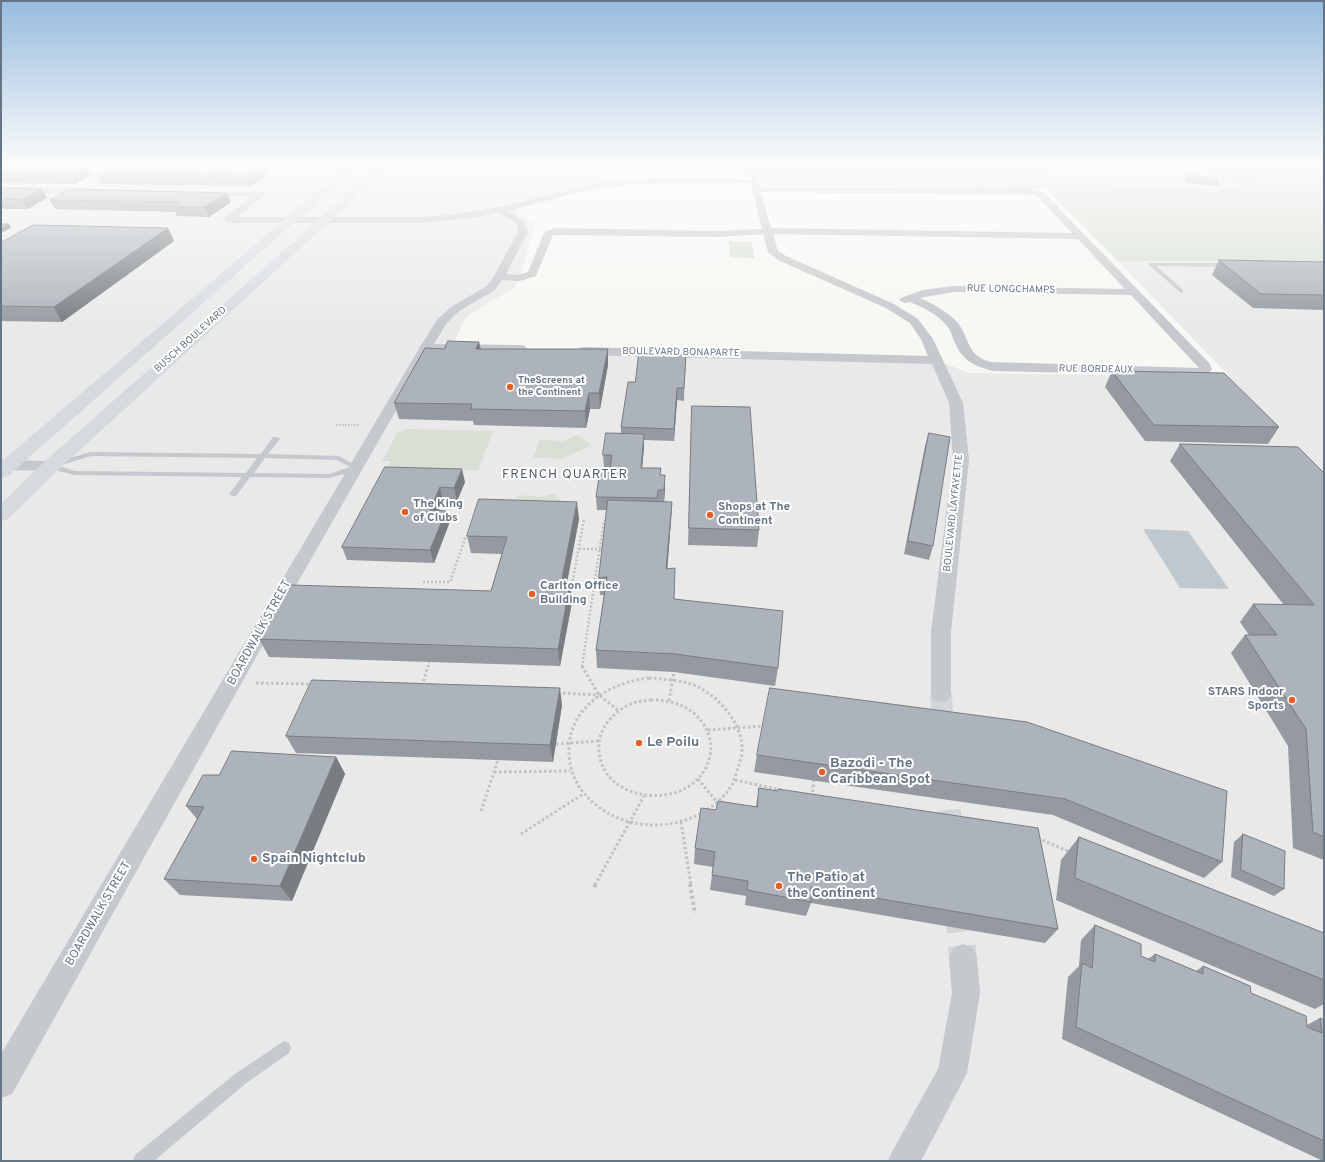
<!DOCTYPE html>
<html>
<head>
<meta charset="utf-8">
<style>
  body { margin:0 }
  #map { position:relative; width:1325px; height:1162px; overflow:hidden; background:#f7f7f4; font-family:Overpass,sans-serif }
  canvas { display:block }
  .frame { position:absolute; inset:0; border:2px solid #667586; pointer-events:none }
</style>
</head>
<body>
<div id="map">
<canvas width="1325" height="1162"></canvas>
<div class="frame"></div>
</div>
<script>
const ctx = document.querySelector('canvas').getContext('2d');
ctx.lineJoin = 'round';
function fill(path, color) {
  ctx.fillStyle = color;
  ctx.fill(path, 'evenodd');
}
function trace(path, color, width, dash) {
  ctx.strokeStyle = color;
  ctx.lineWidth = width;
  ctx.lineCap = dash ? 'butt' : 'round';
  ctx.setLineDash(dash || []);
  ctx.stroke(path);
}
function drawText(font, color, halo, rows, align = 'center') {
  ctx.font = font + ' Overpass,sans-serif';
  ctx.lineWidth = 4;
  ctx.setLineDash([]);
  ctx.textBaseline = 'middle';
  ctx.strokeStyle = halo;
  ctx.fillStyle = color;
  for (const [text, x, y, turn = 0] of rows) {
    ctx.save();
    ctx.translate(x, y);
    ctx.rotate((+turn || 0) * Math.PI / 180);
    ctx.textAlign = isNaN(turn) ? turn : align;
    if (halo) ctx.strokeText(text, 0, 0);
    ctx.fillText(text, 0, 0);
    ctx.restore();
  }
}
const built = new Path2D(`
  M1,166H747L749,177L635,176L636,184L572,194L514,209L527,218L534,227L520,278L514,288L486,304L465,318L452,347L936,360L969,373L1230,377L1118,261L1324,262V1161H1Z
  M1032,166H1198L1230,180L1247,190L1053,183Z`);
const green = new Path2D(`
  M747,166H1032L1054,183L1246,190L1230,180H1243L1253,172L1243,166H1324V262L1118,261L1047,189L766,185L763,181L749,177Z
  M729,241L752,242L754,258L730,257Z
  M406,429L493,431L478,471L388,468L391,461H382L397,433Z
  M577,435L592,445L560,460L551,458H533L539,440L563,441Z
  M553,494L579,514L514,512L517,495L541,497Z`);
const water = new Path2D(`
  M1198,166H1243L1253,172L1252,176L1249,178L1230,180Z
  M1143,529L1188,531L1229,589L1180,588Z`);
const minorTunnelFar1 = new Path2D(`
  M941,694L943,735
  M947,776L952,838`);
const minorTunnel = new Path2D(`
  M958,904L963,958`);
const pathFar4 = new Path2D(`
  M92,176L98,173
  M262,181L275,171
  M103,186L190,187
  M24,211L34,206`);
const pathFar3 = new Path2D(`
  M336,425H360`);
const pathFar2 = new Path2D(`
  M579,549H601
  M423,582H450L466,536
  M567,585L601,587
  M572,585L584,519
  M428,667L429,662
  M582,667L604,520`);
const pathFar1 = new Path2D(`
  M582,666L599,695L619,711
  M649,678C664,679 679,680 694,685C719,696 744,724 742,753C742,758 739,763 738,768C736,773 735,780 732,785C705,827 643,837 603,810C580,795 568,774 569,747C571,705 612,682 649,678Z
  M256,683L313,684
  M422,686L428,666
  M558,693L599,695
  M651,700C672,700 692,706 704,725C710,735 713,747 709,759C695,813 597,806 599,746C599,726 616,710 633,703C639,701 645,701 651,700Z
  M669,701L674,672
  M708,730L763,726
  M556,744L598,741
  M494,772L570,771
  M698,779L717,802
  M735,780L781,790
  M812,797L814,779
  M481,811L498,760
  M681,822L691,885
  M521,834L583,794
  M1038,838L1070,852
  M595,885L644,796`);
const path = new Path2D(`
  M690,884L695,914
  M594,887L596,884`);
const service = new Path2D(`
  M1149,263H1229L1232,265L1229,267L1156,266L1183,290V292L1181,293L1149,265Z
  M273,437H276L280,439L268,454L339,456L360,468L359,470L329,478L250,477L236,496H233L229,494L242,477L74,475L48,468L47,466L48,464L55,465V462L91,452L261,454ZM91,456L257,458L246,473L75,471L59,466ZM265,458L337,460L350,467L329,474L254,473Z
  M284,1041L289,1043L291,1048L289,1053L245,1084L154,1161H133L135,1155L235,1074Z`);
const minor = new Path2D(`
  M654,178L754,179H757L760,187L1030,189L1043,192L1209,363L1212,369L1208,375L1203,376L993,371C974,366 963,361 955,343C952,337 951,330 947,326C938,314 923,308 910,302L905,303L899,300L901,298L923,290L953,286L1125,289L1078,239L773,234L778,251L786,256L894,304L918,319L933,339L963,403L969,460L951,632V694L948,700L941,702L934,700L931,694V632L953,460L949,403L932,364L583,355L579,354L577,351L579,348L583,347L928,356L921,339L910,323L886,308L778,260L768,252L763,234L718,237L553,235L536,276L520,281L502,280L495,290L459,311L446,324L434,344L521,345L525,346L527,349L525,352L521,353L430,351L298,582L12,1094L1,1098V1054L420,347L437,320L451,307L487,286L494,276L518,232L517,224L499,213L470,218L419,223H228L223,220L225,218L252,196H204L200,193L201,191L263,192L264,194L263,196L237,217H419L450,215L500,207L594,184ZM674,183H751L762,229L718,231L555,228L546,231L544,233L528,272L519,275L506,274L528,232L524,221L508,211L594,188L634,184ZM761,192L1030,195L1037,196L1072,233L771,228ZM953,292L1131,295L1199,368L990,362C965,354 971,339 957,322C947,311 933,304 920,298Z
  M1,187L90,188L94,191L90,194L1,193Z
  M1,460L51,461L56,463L59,466L56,469L51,471L1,470Z
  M963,944L973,948L977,958L980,993L967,1073L921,1161H888L893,1150L938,1069L952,993L949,958L953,948Z`);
const secondary = new Path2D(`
  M347,166H358L8,476L1,478V462Z
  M375,166H386L330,221L58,470L8,519L1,521V504L44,462L322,217Z`);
const wall = new Path2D(`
  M1,166L92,174L75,184L1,183Z
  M150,166H285L283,168H267L269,173L252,186L101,184L97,175L231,168Z
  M1187,175L1219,183L1217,186L1187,183L1186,178Z
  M1,188L47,198L27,209H1Z
  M227,193L231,202L209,217L177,216L175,212L55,209L50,200Z
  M168,228L174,241L62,322L1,321V243Z
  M1219,260L1324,262V310L1253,308L1212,275Z
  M479,342L481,349L608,365L600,409H590L586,428L474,425L473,421L399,419L394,403L444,349Z
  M685,367L684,401L677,400L674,441L644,440V447L642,468L661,475L665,488L664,502H672L671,520L667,569L674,599L778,668L775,686L674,672L597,668L596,650L604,595H600L599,578L607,510H597L596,497L610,470V468H604L603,455L621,433V427L635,382Z
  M1112,371L1279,427L1268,444L1145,441L1105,387Z
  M692,406L759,530L757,547L688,545Z
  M929,433L933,546L929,560L904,554L925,446Z
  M1180,444L1324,473V860L1293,848L1288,746L1231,653L1245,635H1249L1240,622L1253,604L1284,605L1170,461Z
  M385,467L465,482L457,501L443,500L439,510L446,511L449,524L434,563L347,560L342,547Z
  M579,519L567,584H570L572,602L560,666L269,657L259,639L491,591L502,554L471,553L467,536Z
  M562,705L553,762L296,753L286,736Z
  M1027,722L1222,862L1204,878L1053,815L754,772L757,755Z
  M336,757L345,774L292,901L180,895L164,879L197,819L186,806Z
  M759,788L778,791V789L1058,929L1045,943L811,903L806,916L745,905L746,896L710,890L713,867L694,864L695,848L716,810L756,806Z
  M1243,834L1284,889L1274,896L1231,877L1234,842Z
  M1079,837L1324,933V1004L1315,1009L1056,900L1061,860Z
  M1095,925L1141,956L1148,959L1155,954L1196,971L1203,966L1307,1025L1320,1018L1324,1020V1161H1323L1062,1039L1068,977L1079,966L1081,940Z`);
const shadedWall = new Path2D(`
  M86,166H88L92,174L75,184L70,174Z
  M264,166H267L269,173L252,186L249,177Z
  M42,189L47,198L27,209L22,200Z
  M227,193L231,202L209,217L205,207Z
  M9,224L11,228L1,233V229Z
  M168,228L174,241L62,322L54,307Z
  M479,342L482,358L476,349Z
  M608,349V365L600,409L599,393Z
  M677,388V400L674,441V429Z
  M589,393L590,409L586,428L585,411Z
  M644,434V447L641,481V468Z
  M462,469L465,482L457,501L454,488Z
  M665,475V488L664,503V490Z
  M440,487L443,500L433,523L430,510Z
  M577,502L579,519L563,602L561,584Z
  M672,502L671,520L666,587V569Z
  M446,511L449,524L434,563L430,550Z
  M570,584L572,602L560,666L558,649Z
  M560,688L562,705L553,762L550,745Z
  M336,757L345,774L292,901L280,886Z`);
const building = new Path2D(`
  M1,166H86L70,174H1Z
  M112,166L231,168L233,166H264L249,177L97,175Z
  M1187,175L1217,178L1219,183L1189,180Z
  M1,188L42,189L22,200L1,199Z
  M70,189L227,193L205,207H173L180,202L50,200Z
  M1,224H9L1,229Z
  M33,225L168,228L54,307L1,306V243Z
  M1219,260L1324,262V295L1261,294Z
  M448,341L479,342L476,349H608L599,393H589L585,411L471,409L472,404L394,403L425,348L444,349Z
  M639,354L686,355L684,388H677L674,429L621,427L628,382H635Z
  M1112,371L1224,373L1279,427L1154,425Z
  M692,406L750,407L759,530L689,528Z
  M606,433L644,434L641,468H661L660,475H665L664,490H658L657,498L596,497L600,470H610L612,455H603Z
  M929,433L950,437L933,546L908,541Z
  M1180,444L1298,447L1324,473V837L1313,832L1306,729L1245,635H1277L1253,604L1314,605Z
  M385,467L462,469L454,488L440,487L430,510L446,511L430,550L342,547Z
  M479,499L577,502L561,584H570L558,649L259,639L290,585L491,591L507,537L467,536Z
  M608,500L672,502L666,569L675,568L674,599L783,611L778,668L675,654L596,650L607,577L599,578Z
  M312,680L560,688L550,745L286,736Z
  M770,688L1027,722L1227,791L1222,862L1065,799L757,755Z
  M232,751L336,757L280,886L164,879L204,807L186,806L203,775H219Z
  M759,788L778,791V789L1038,828L1058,929L811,887V902L747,890L748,881L712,875L715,852L695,848L701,808L716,810L718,801L757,807Z
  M1243,834L1285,851L1284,889L1241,870Z
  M1079,837L1324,933V980L1075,878Z
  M1095,925L1141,944V956L1155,962V954L1203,974V966L1250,986L1251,993L1306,1016L1307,1027L1322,1033L1320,1018L1324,1020V1141L1076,1027L1082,963L1092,968Z`);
const markers = [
  [510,387,4,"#e76025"],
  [405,512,4,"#e76025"],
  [710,515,4,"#e76025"],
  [532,594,4,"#e76025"],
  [1292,700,4,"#e76025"],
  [639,743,4,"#e76025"],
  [822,772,4,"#e76025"],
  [254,859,4,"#e76025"],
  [779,886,4,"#e76025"]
];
const farStreetnames = [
  ["RUE LONGCHAMPS",1011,290,1],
  ["BUSCH BOULEVARD",191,340,-42],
  ["BOULEVARD BONAPARTE",681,353,1],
  ["RUE BORDEAUX",1096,370,1],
  ["BOULEVARD LAYFAYETTE",954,513,-84]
];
const farPoinames = [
  ["TheScreens at",518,381],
  ["the Continent",518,393]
];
const poiNames = [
  ["The King",413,505],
  ["of Clubs",413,519],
  ["Shops at The",718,508],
  ["Continent",718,522],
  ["Carlton Office",540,587],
  ["Building",540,601],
  ["STARS Indoor",1284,693,"right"],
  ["Sports",1284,707,"right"]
];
const streetNames = [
  ["BOARDWALK STREET",260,633,-61],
  ["BOARDWALK STREET",99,914,-60]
];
const neighbourhoodNames = [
  ["FRENCH QUARTER",565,475]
];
const nearPoinames = [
  ["Le Poilu",647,743],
  ["Bazodi - The",830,764],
  ["Caribbean Spot",830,780],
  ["Spain Nightclub",262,859],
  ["The Patio at",787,878],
  ["the Continent",787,894]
];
fill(built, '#e8e9e8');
fill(green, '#d8dfd5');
fill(water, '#bfc8ce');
trace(minorTunnelFar1, '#d3d6d8', 22, [22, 12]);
trace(minorTunnel, '#d3d6d8', 28, [28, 14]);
trace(pathFar4, '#bfc1c3', 1, [1, 1]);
trace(pathFar3, '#bfc1c3', 2, [1.5, 1.5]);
trace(pathFar2, '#bfc1c3', 2.5, [2, 2]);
trace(pathFar1, '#bfc1c3', 3, [2.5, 2.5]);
trace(path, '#bfc1c3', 4, [3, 3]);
fill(service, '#c5c8cc');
fill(minor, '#c5c8cc');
fill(secondary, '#d6dadf');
fill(wall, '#949aa0');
fill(shadedWall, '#787d82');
fill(building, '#acb3ba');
trace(building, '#787d82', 1);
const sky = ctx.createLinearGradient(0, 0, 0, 329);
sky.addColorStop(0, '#97bcde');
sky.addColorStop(0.5, '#fbfbfa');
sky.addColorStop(1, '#fbfbfa00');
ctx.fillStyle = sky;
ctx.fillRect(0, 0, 1325, 329);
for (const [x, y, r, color] of markers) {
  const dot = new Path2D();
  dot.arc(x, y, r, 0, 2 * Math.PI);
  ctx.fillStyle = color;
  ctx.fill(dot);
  trace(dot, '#fff', 1.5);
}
drawText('10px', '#667586', '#fff', farStreetnames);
drawText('bold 10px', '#667586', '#fff', farPoinames, 'left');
drawText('bold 12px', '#667586', '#fff', poiNames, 'left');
drawText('12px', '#667586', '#fff', streetNames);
ctx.letterSpacing = '1px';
drawText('13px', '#545f6b', '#fff', neighbourhoodNames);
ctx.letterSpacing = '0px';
drawText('bold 14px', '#667586', '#fff', nearPoinames, 'left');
</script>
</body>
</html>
